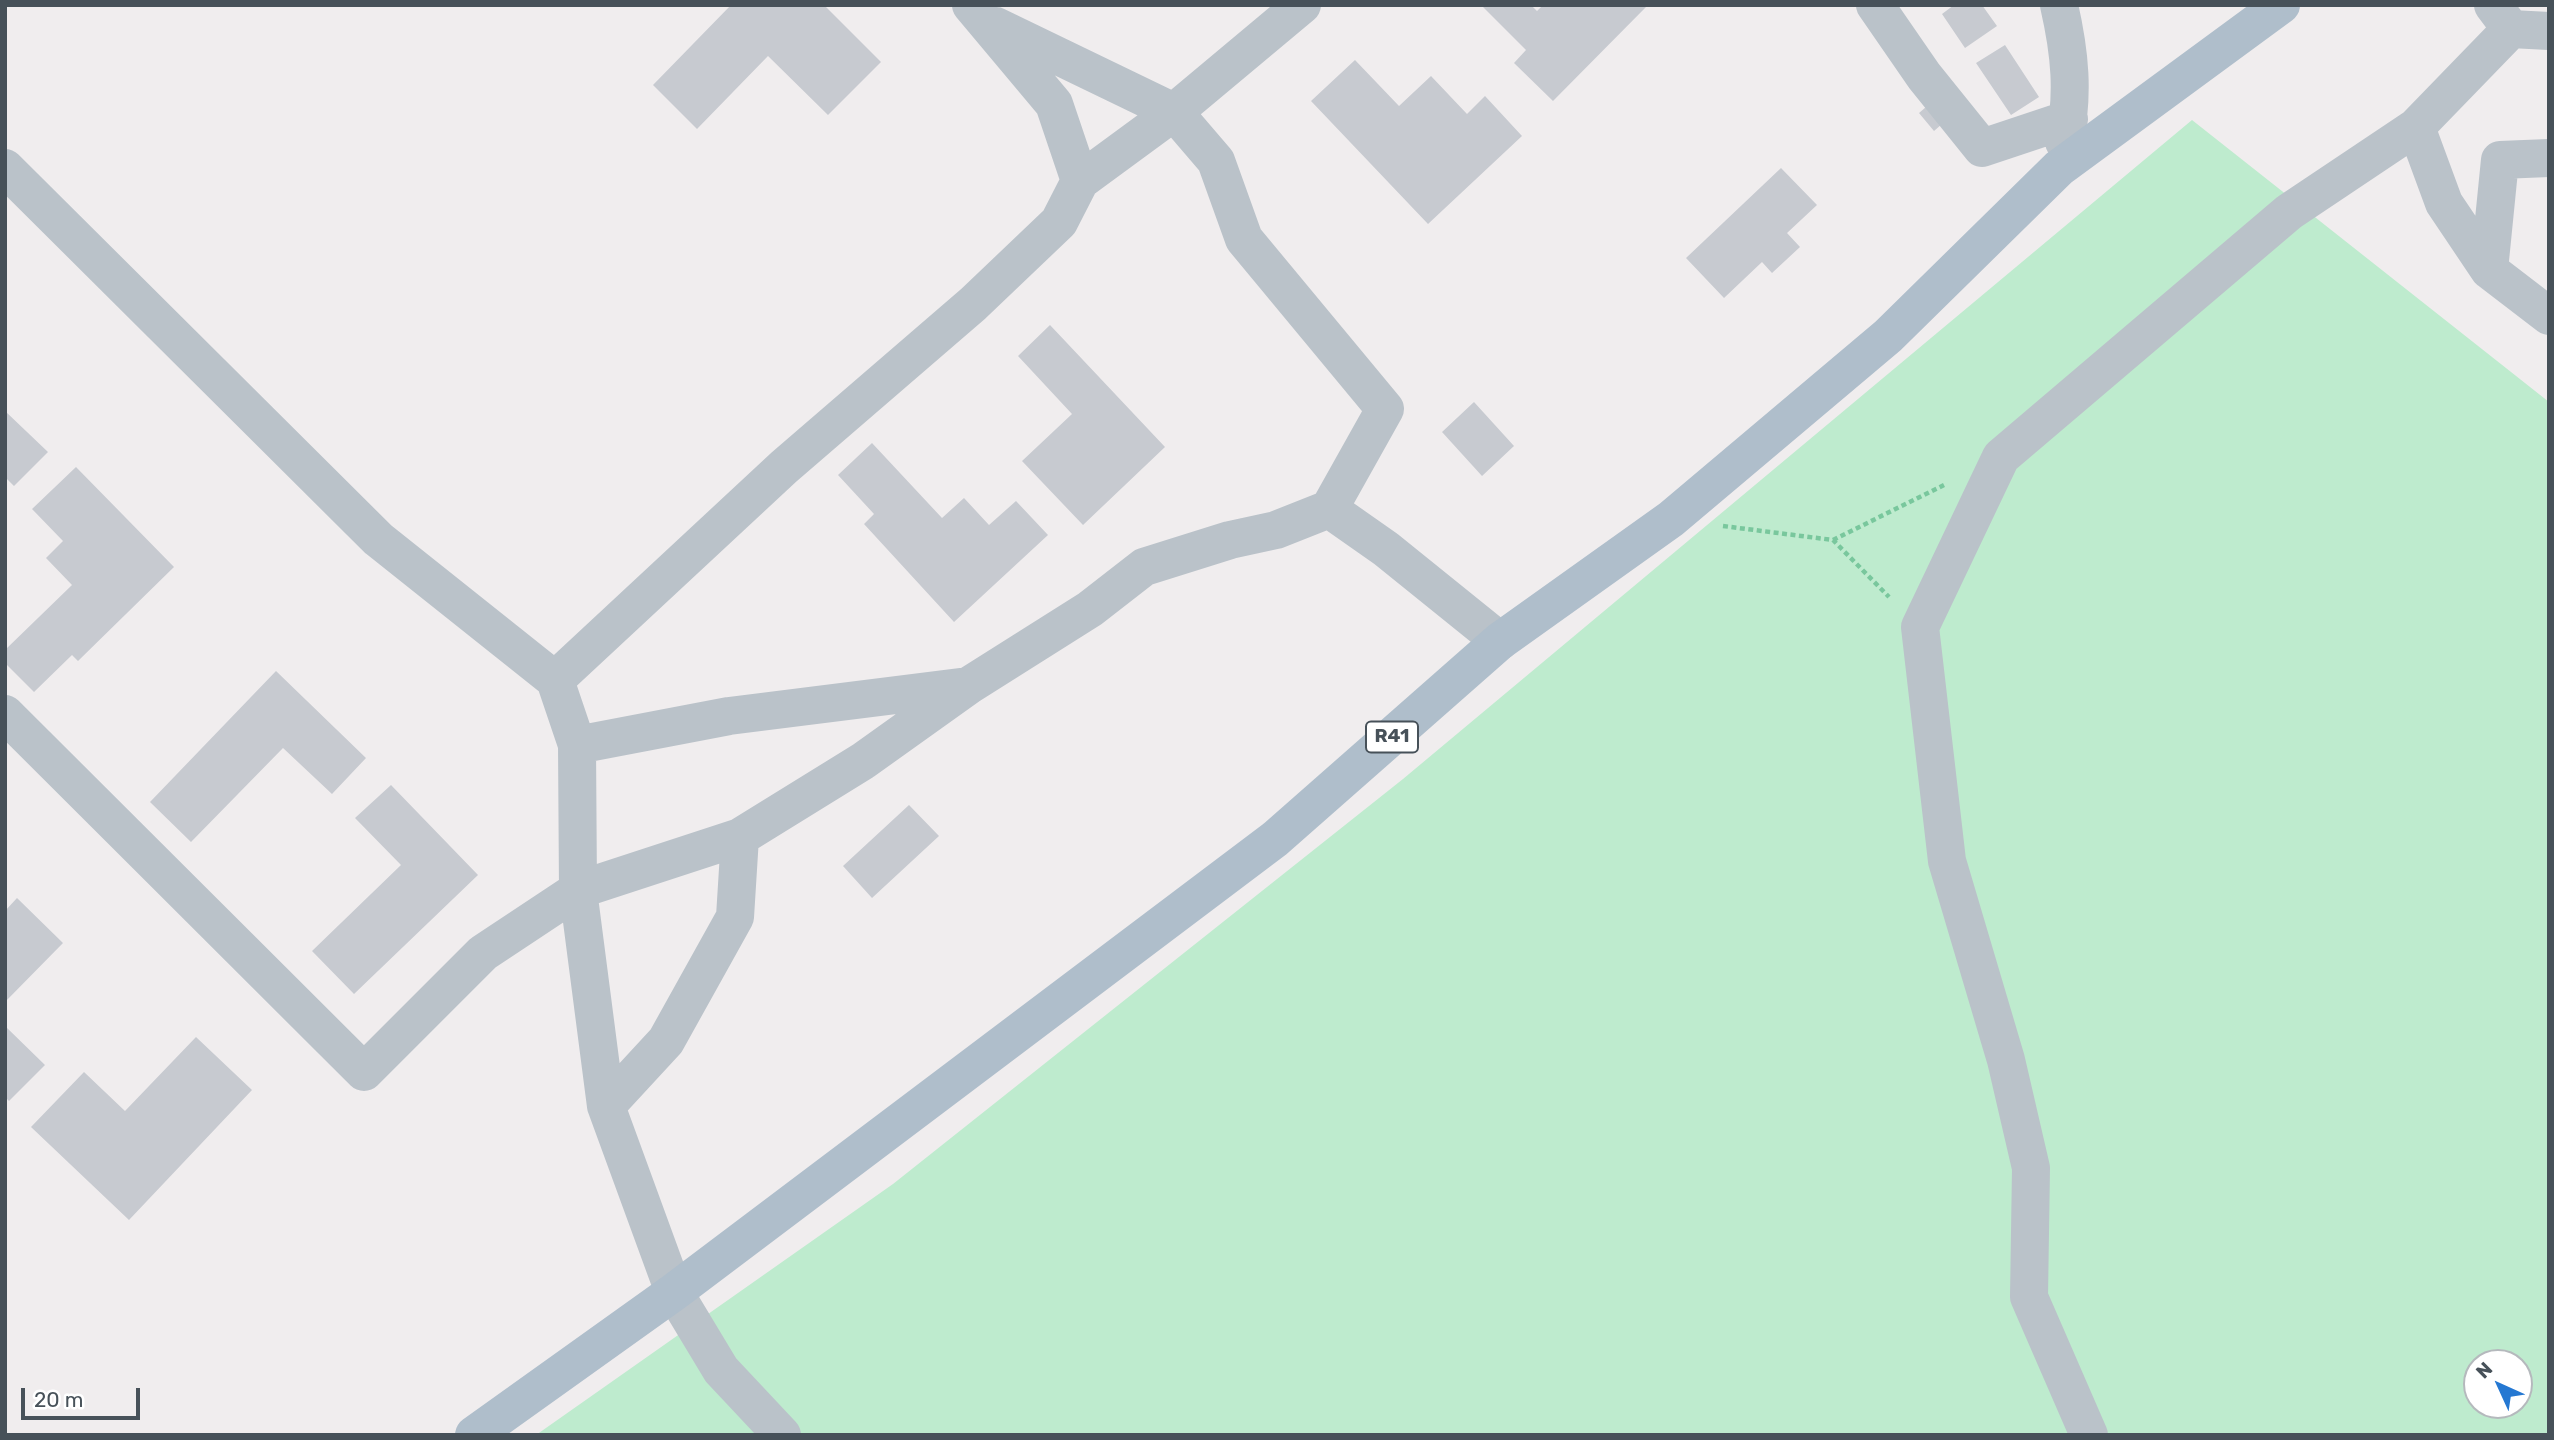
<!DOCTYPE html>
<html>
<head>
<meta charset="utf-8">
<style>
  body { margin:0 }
  #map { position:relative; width:2554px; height:1440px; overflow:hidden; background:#f0edee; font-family:Rubik,sans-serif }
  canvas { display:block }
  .frame { position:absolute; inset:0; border:7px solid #475159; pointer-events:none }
  .north { position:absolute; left:2463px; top:1349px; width:70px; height:70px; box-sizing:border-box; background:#fff; border:2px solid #b5b9bd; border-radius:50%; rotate:315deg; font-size:19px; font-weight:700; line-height:28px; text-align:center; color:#475159 }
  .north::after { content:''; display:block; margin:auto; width:24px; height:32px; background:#2578d2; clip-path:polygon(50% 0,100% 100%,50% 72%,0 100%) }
  .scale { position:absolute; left:21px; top:1388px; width:119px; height:32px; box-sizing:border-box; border:4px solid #475159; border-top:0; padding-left:9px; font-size:21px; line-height:24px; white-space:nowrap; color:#475159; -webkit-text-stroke:5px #fff; paint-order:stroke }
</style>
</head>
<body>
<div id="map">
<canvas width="2554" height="1440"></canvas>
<div class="frame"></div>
<div class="north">N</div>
<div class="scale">20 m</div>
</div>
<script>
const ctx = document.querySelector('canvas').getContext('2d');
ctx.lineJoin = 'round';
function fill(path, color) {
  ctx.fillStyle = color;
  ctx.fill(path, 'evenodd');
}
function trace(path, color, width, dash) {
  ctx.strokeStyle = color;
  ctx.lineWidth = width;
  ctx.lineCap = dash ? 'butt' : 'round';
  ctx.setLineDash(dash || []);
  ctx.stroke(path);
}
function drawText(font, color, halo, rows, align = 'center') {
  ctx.font = font + ' Rubik,sans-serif';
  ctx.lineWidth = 5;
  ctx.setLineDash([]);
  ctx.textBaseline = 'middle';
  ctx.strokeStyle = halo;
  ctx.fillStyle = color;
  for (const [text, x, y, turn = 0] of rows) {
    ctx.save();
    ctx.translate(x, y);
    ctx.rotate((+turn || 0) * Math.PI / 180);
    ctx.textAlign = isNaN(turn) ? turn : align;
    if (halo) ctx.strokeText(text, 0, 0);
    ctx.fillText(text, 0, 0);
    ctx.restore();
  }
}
const green = new Path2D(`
  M2192,120L2549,402V1435H536L893,1184L1403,779ZM2477,1363H2519V1405H2477Z`);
const building = new Path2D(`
  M731,5H824L881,62L828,115L768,56L697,129L653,85Z
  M1485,5H1531L1537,11L1543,5L1646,7L1553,101L1514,63L1526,50L1483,7Z
  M1954,5H1982L1997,26L1965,48L1942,14Z
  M2005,45L2039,97L2011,115L1976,63Z
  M1355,60L1399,106L1431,76L1467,114L1485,96L1522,136L1428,224L1311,101Z
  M1926,107L1942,124L1934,131L1919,113Z
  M1781,168L1817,205L1787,233L1800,247L1772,273L1762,262L1724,298L1686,258Z
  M1050,325L1165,447L1083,525L1022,461L1072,414L1018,356Z
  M1474,402L1514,446L1482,476L1442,432Z
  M5,411L48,452L14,486L5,477Z
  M872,443L942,518L964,498L989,525L1016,501L1048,535L954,622L864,524L874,514L838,475Z
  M76,467L174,567L78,661L72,655L34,692L5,663V650L72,585L46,558L63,541L32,509Z
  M276,671L366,758L332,794L283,748L191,842L150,802Z
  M391,785L478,875L354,994L312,951L401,865L355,818Z
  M909,805L939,836L872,898L843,866Z
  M17,898L63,943L5,1002V911Z
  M5,1026L45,1065L9,1101L5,1097Z
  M196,1037L252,1090L129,1220L31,1127L84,1072L125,1111Z`);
const path = new Path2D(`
  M1723,526L1833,540L1889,597
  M1833,540L1944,485`);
const minor = new Path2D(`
  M1875,5L1924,76L1982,148L2069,119
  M2059,5C2070,53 2074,94 2064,142
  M2493,5L2511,29L2549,31
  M996,26L1174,112L1216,161L1244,239L1385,409L1329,509
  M2416,127L2444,203L2489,270L2549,316
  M5,168L378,539L555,680L577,745L578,890L606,1106L674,1292L721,1370L782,1435
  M1080,181L1174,112L1302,5
  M2489,270L2500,160L2549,158
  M555,680L784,467L973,304L1059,222L1080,181L1054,104L971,5
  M5,714L364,1072L483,953L578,890L740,837L863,761L968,686
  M577,745L729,716L968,686L1090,609L1144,567L1230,540L1276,530L1329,509L1386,549L1500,641
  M606,1106L666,1041L735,917L740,837
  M2089,1435L2029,1297L2031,1168L2006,1060L1947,861L1920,627L2001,457L2289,212L2416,127L2511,29`);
const major = new Path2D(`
  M474,1435L674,1292L1275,839L1500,641L1671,519L1888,336L2059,168L2281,5`);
const shields = [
  [1392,737,52]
];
const shieldNames = [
  ["R41",1392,737]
];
fill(green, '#beebce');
fill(building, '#c7cad0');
trace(path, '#79c79d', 4.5, [5, 3.5]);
trace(minor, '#bac2c9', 38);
trace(major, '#afbecb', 38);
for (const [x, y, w] of shields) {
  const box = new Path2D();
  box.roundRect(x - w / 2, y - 15.5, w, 31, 5);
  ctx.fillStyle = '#fff';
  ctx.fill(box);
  trace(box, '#475159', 2);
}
drawText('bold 19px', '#475159', null, shieldNames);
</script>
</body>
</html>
